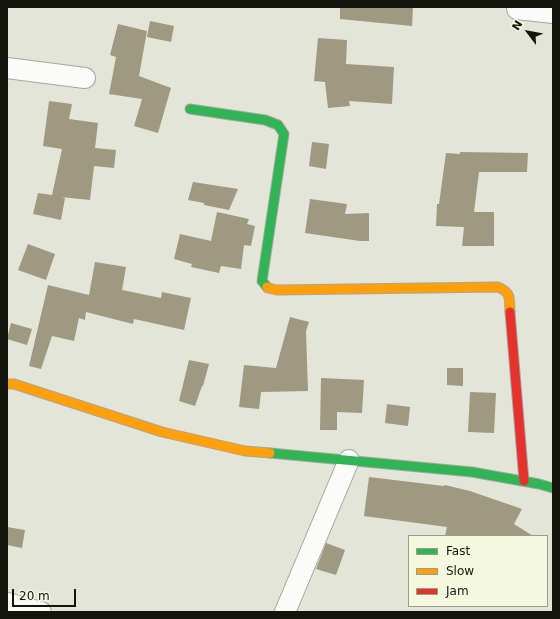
<!DOCTYPE html>
<html>
<head>
<meta charset="utf-8">
<style>
  body { margin:0 }
  #map { position:relative; width:560px; height:619px; overflow:hidden; background:#e2e5d8; font-family:"DejaVu Sans",sans-serif }
  canvas { display:block }
  .frame { position:absolute; inset:0; border:8px solid #13150c; pointer-events:none }
  .legend { position:absolute; left:408px; top:535px; width:140px; height:72px; box-sizing:border-box; background:#f3f8df; border:1px solid #999d8b; margin:0; padding:5px 7px; list-style:none; font-size:12px; color:#13150c }
  .legend li { display:flex; align-items:center; gap:8px; height:20px }
  .legend b { width:20px; border:1px solid #999d8b }
  .north { position:absolute; left:508px; top:12px; width:40px; height:40px; -webkit-text-stroke:3px #f3f8df; paint-order:stroke; rotate:302deg; font-size:11px; font-weight:700; line-height:16px; text-align:center; color:#13150c }
  .north::after { content:''; display:block; margin:auto; width:14px; height:18px; background:#13150c; clip-path:polygon(50% 0,100% 100%,50% 72%,0 100%) }
  .scale { position:absolute; left:12px; top:589px; width:64px; height:18px; box-sizing:border-box; border:2px solid #13150c; border-top:0; padding-left:5px; font-size:12px; line-height:14px; white-space:nowrap; color:#13150c; -webkit-text-stroke:3px #f3f8df; paint-order:stroke }
</style>
</head>
<body>
<div id="map">
<canvas width="560" height="619"></canvas>
<div class="frame"></div>
<ul class="legend">
<li><b style="height:5px;background:#30b455"></b>Fast</li>
<li><b style="height:5px;background:#ff9f0a"></b>Slow</li>
<li><b style="height:5px;background:#e5322d"></b>Jam</li>
</ul>
<div class="north">N</div>
<div class="scale">20 m</div>
</div>
<script>
const ctx = document.querySelector('canvas').getContext('2d');
ctx.lineJoin = 'round';
function fill(path, color) {
  ctx.fillStyle = color;
  ctx.fill(path, 'evenodd');
}
function trace(path, color, width, dash) {
  ctx.strokeStyle = color;
  ctx.lineWidth = width;
  ctx.lineCap = dash ? 'butt' : 'round';
  ctx.setLineDash(dash || []);
  ctx.stroke(path);
}
const building = new Path2D(`
  M340,7H413L412,26L340,19Z
  M150,21L174,26L171,42L147,37Z
  M118,24L147,31L139,76L171,88L158,133L134,126L142,99L109,94L116,57L110,55Z
  M318,38L347,40L346,64L394,67L392,104L349,101L350,106L328,108L325,82L314,81Z
  M49,101L72,104L69,119L98,123L95,148L116,150L114,168L94,166L90,200L61,197L65,198L61,220L33,214L38,193L52,195L62,149L43,146Z
  M312,142L329,144L326,169L309,166Z
  M460,152L528,153L527,172H479L474,212H494V246H462L464,227L436,226L437,204H439L446,153L460,154Z
  M193,182L238,189L229,210L204,205V203L188,200Z
  M310,199L347,204L345,214L369,213V241H360L305,233Z
  M217,212L249,219L247,224L255,226L251,246L244,245L241,269L221,266L219,273L191,267L192,264L174,259L180,234L211,241Z
  M28,244L55,254L46,280L18,270Z
  M95,262L126,267L122,290L161,298L162,292L191,298L184,330L134,319L133,324L86,312L85,320L79,318L74,341L52,336L41,369L29,366L48,285L89,295Z
  M290,317L309,322L306,331L308,391L261,392L259,409L239,407L244,365L276,368Z
  M11,323L32,329L27,345L7,339Z
  M189,360L209,364L203,386H202L195,406L179,401Z
  M447,368H463V386L447,385Z
  M321,378L364,380L362,413L337,412V430H320Z
  M470,392L496,393L494,433L468,432Z
  M387,404L410,407L408,426L385,423Z
  M369,477L444,486L445,485L470,491L522,509L514,524L533,536H445L447,527L364,516Z
  M7,527L25,530L22,548L7,545Z
  M326,543L345,550L336,575L316,569Z`);
const street = new Path2D(`
  M517,7V9L553,13
  M7,68L85,78
  M7,603L41,612
  M285,612L349,460`);
const fast = new Path2D(`
  M190,109L265,120L278,125L284,134L262,281L267,287
  M270,453L472,472L539,484L553,488`);
const slow = new Path2D(`
  M267,287L268,288L277,290L498,287C512,293 509,299 510,312
  M7,384H14L162,432L245,451L270,453`);
const jam = new Path2D(`
  M510,312L524,481`);
fill(building, '#9f9982');
trace(street, '#a5a79d', 22);
trace(fast, '#a5a79d', 11);
trace(slow, '#a5a79d', 11);
trace(jam, '#a5a79d', 11);
trace(street, '#fbfbf9', 20);
trace(fast, '#30b455', 9);
trace(slow, '#ff9f0a', 9);
trace(jam, '#e5322d', 9);
</script>
</body>
</html>
